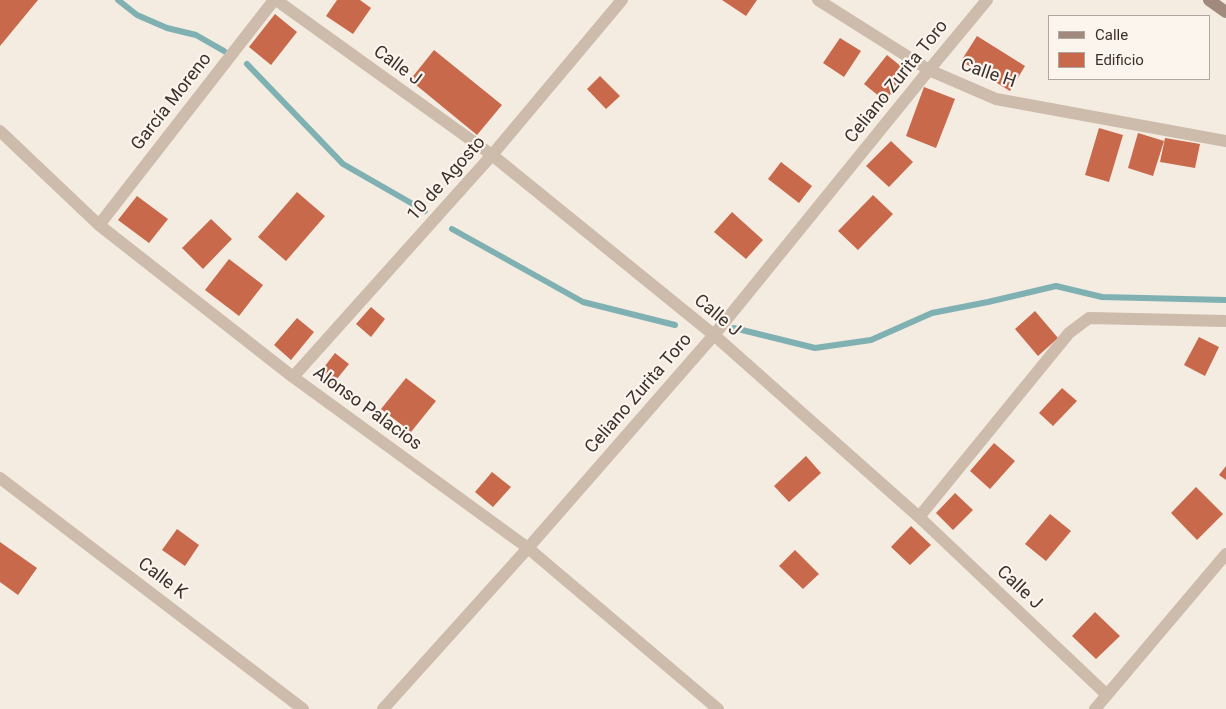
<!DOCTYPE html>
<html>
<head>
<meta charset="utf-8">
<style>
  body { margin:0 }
  #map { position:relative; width:1226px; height:709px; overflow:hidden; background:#f4ebe1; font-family:Roboto,sans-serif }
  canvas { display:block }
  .legend { position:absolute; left:1048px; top:15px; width:162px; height:65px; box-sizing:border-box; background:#fbf5ee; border:1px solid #aea6a0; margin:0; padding:6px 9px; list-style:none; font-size:15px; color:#3b302b }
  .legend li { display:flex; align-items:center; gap:10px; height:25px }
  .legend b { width:25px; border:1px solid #aea6a0 }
</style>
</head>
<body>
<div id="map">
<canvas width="1226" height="709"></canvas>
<ul class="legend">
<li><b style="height:6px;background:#a18a7d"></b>Calle</li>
<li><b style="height:14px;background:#c8694b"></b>Edificio</li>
</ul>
</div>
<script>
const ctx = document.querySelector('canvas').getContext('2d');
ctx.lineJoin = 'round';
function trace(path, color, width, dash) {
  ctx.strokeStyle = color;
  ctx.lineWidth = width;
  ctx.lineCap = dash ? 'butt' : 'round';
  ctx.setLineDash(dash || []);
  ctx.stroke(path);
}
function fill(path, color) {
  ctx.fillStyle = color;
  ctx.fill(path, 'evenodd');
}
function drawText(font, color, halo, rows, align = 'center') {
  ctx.font = font + ' Roboto,sans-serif';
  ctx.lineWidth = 4.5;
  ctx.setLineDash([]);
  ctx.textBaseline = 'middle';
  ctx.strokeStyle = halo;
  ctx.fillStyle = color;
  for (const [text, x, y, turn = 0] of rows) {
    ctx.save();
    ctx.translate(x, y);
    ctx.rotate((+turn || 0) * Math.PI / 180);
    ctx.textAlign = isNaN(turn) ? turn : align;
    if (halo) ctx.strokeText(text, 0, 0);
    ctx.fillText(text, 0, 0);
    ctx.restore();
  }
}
const stream = new Path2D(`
  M118,0L137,15L167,28L196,35L224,51
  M247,64L343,164L425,211
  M452,229L583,302L675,325
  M734,328L815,348L871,340L932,313L988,302L1056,286L1102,297L1226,300`);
const building = new Path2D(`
  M0,0H38L0,46Z
  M337,0H360L371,8L353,34L326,16Z
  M722,0H757L746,16Z
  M275,14L297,32L271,65L249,47Z
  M977,36L1025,66L1010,91L961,61Z
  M840,38L861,51L844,77L823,63Z
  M434,50L502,105L477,135L410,80Z
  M887,55L908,72L885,101L864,84Z
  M600,76L620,96L606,109L587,89Z
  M924,87L955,99L936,148L906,136Z
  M1099,128L1123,135L1109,182L1085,175Z
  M1138,133L1164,141L1153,176L1128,168Z
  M1165,138L1200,144L1195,168L1160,162Z
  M891,141L913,162L889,187L866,166Z
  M781,162L812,186L799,203L768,179Z
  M297,192L325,216L286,261L258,237Z
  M873,195L893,214L858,250L838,231Z
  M137,196L168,219L149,243L118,220Z
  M732,212L763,240L746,259L714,232Z
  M211,219L232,239L203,269L182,248Z
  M229,259L263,285L239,316L205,290Z
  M371,307L385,319L371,337L356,324Z
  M1035,311L1058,338L1038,356L1015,329Z
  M297,318L314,332L291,360L274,345Z
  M1199,337L1219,347L1205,376L1184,365Z
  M335,353L349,364L332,385L318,375Z
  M406,378L436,401L411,432L381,409Z
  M1062,388L1077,401L1053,426L1039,413Z
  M994,443L1015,461L990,489L970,471Z
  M806,456L821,473L789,502L774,486Z
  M1226,466V480L1219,475Z
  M492,472L511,487L493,507L475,492Z
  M1196,487L1223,514L1197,540L1171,513Z
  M955,493L973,510L953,530L936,513Z
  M1050,514L1071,531L1046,561L1025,544Z
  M911,526L931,545L910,565L891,547Z
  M177,529L199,545L185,566L162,550Z
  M0,542L37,568L18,595L0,582Z
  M795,550L819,574L803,589L779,566Z
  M1095,612L1120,636L1096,659L1072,636Z`);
const street = new Path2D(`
  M276,0L492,155L714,335L919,517L1107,695
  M818,0L929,70L996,99L1226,141
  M0,131L99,225L293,377L528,548L718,709
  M99,225L274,0
  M293,377L492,155L622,0
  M0,478L303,709
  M919,517L1069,333L1089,318L1226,321
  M383,709L528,548L714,335L929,70L987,0
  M1095,709L1226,554`);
const secondary = new Path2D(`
  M1209,0L1226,12`);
const streetNames = [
  ["Calle J",397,66,36],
  ["Calle H",988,74,19],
  ["Celiano Zurita Toro",897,82,-51],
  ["García Moreno",172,102,-52],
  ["10 de Agosto",447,179,-48],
  ["Calle J",717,316,40],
  ["Celiano Zurita Toro",639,394,-49],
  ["Alonso Palacios",367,409,36],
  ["Calle K",162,579,37],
  ["Calle J",1019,588,43]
];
trace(stream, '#7fb0b2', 6);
fill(building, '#c8694b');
trace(street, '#cdbbac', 12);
trace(secondary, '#a18a7d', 12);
drawText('18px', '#3b302b', '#fbf5ee', streetNames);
</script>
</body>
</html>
